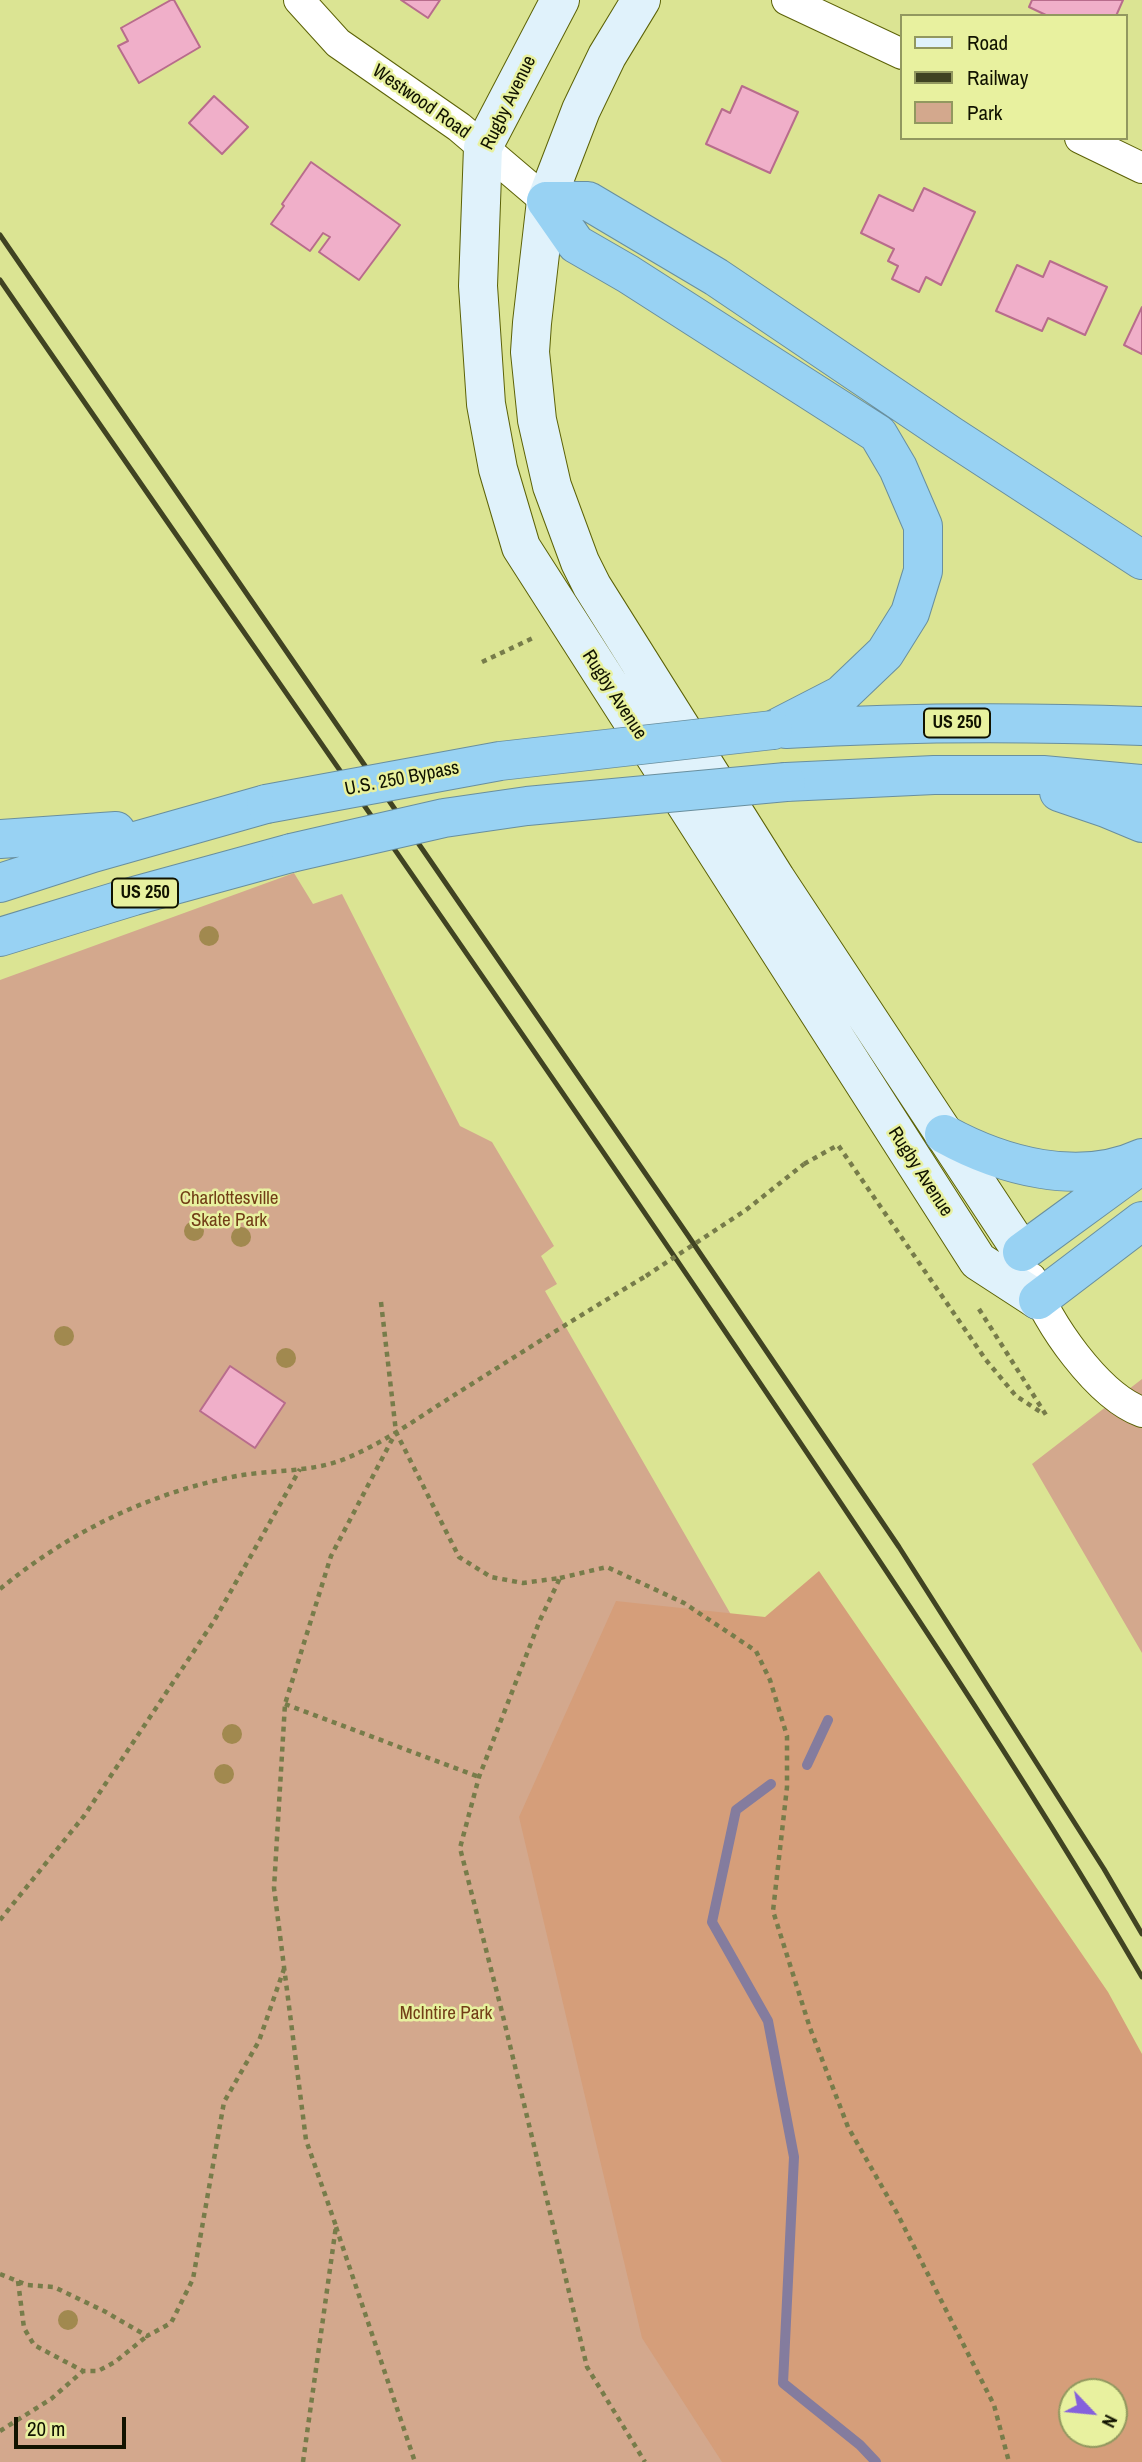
<!DOCTYPE html>
<html>
<head>
<meta charset="utf-8">
<style>
  body { margin:0 }
  #map { position:relative; width:1142px; height:2462px; overflow:hidden; background:#dbe493; font-family:"Archivo Narrow",sans-serif }
  canvas { display:block }
  .legend { position:absolute; left:900px; top:14px; width:228px; height:126px; box-sizing:border-box; background:#e8f19f; border:2px solid #92985f; margin:0; padding:9px 12px; list-style:none; font-size:21px; color:#111300 }
  .legend li { display:flex; align-items:center; gap:14px; height:35px }
  .legend b { width:35px; border:2px solid #92985f }
  .north { position:absolute; left:1058px; top:2378px; width:70px; height:70px; box-sizing:border-box; background:#e8f19f; border:2px solid #92985f; border-radius:50%; rotate:116deg; font-size:19px; font-weight:700; line-height:28px; text-align:center; color:#111300 }
  .north::after { content:''; display:block; margin:auto; width:24px; height:32px; background:#8561dc; clip-path:polygon(50% 0,100% 100%,50% 72%,0 100%) }
  .scale { position:absolute; left:14px; top:2417px; width:112px; height:32px; box-sizing:border-box; border:4px solid #111300; border-top:0; padding-left:9px; font-size:21px; line-height:24px; white-space:nowrap; color:#111300; -webkit-text-stroke:5px #e8f19f; paint-order:stroke }
</style>
</head>
<body>
<div id="map">
<canvas width="1142" height="2462"></canvas>
<ul class="legend">
<li><b style="height:9px;background:#e0f2fb"></b>Road</li>
<li><b style="height:9px;background:#404322"></b>Railway</li>
<li><b style="height:19px;background:#d3a88d"></b>Park</li>
</ul>
<div class="north">N</div>
<div class="scale">20 m</div>
</div>
<script>
const ctx = document.querySelector('canvas').getContext('2d');
ctx.lineJoin = 'round';
function fill(path, color) {
  ctx.fillStyle = color;
  ctx.fill(path, 'evenodd');
}
function trace(path, color, width, dash) {
  ctx.strokeStyle = color;
  ctx.lineWidth = width;
  ctx.lineCap = dash ? 'butt' : 'round';
  ctx.setLineDash(dash || []);
  ctx.stroke(path);
}
function drawText(font, color, halo, rows, align = 'center') {
  ctx.font = font + ' "Archivo Narrow",sans-serif';
  ctx.lineWidth = 5;
  ctx.setLineDash([]);
  ctx.textBaseline = 'middle';
  ctx.strokeStyle = halo;
  ctx.fillStyle = color;
  for (const [text, x, y, turn = 0] of rows) {
    ctx.save();
    ctx.translate(x, y);
    ctx.rotate((+turn || 0) * Math.PI / 180);
    ctx.textAlign = isNaN(turn) ? turn : align;
    if (halo) ctx.strokeText(text, 0, 0);
    ctx.fillText(text, 0, 0);
    ctx.restore();
  }
}
const green = new Path2D(`
  M294,873L313,904L342,894L460,1126L492,1142L554,1246L541,1256L557,1284L545,1291L1142,2330V2462H0V980ZM1072,2392H1114V2434H1072Z
  M1142,1379V1653L1032,1464Z`);
const forest = new Path2D(`
  M819,1571L1108,1992L1142,2054V2462H722L642,2338L519,1817L616,1601L765,1617ZM1072,2392H1114V2434H1072Z`);
const stream = new Path2D(`
  M807,1765L828,1720
  M771,1784L736,1810L712,1922L768,2021L794,2157L783,2383L860,2445L876,2462`);
const building = new Path2D(`
  M171,0H174L200,47L139,83L118,46L128,41L121,28Z
  M401,0H440L428,18Z
  M1032,0H1123L1116,16H1048L1029,7Z
  M742,86L798,112L770,173L706,144L722,109L730,113Z
  M214,96L248,127L222,154L189,123Z
  M311,162L400,225L359,280L319,252L330,237L323,233L310,251L271,224L284,206L282,204Z
  M924,188L975,212L941,285L926,277L919,292L892,279L898,266L888,261L894,249L861,233L879,195L913,211Z
  M1050,261L1107,287L1085,335L1048,318L1042,331L996,311L1017,265L1043,277Z
  M1142,307V354L1124,345Z
  M230,1366L285,1403L255,1448L200,1411Z`);
const path = new Path2D(`
  M482,662L533,638
  M804,1164L838,1145L986,1360L1016,1396L1042,1413
  M381,1302L396,1432L459,1557L491,1577L523,1583L560,1578L540,1620L479,1777L460,1848L502,2012L587,2367L645,2462
  M979,1309L1046,1415
  M560,1578L607,1567L684,1603L756,1651L770,1680L787,1736V1787L773,1911L810,2028L848,2127L897,2213L994,2405L1009,2462
  M0,1589C69,1532 149,1493 237,1476C270,1470 311,1472 342,1460C383,1444 419,1417 456,1394C519,1354 582,1314 646,1276
  M285,1704L479,1777
  M0,1920L84,1816L214,1621L300,1469
  M336,2227L415,2462
  M0,2274L27,2285L54,2287L104,2311L147,2336L171,2323L193,2279L224,2102L259,2041L284,1969
  M18,2281L24,2328L34,2345L83,2371H98L115,2362L147,2336
  M0,2431L51,2399L83,2371
  M303,2462L336,2226L306,2140L274,1888L285,1704L331,1556L396,1432`);
const street = new Path2D(`
  M299,0L338,43L459,127L546,201
  M787,0L902,54
  M1080,138L1142,168
  M1031,1278C1046,1322 1098,1396 1142,1412`);
const secondary = new Path2D(`
  M560,0L483,147L478,286L486,404L498,469L521,547L978,1261L1038,1300
  M641,0L607,56L581,110L546,201L532,323L530,352L537,420L552,486L580,562L592,586L776,879L1022,1252`);
const highway = new Path2D(`
  M546,201L576,244L628,274L878,434L898,468L923,526V571L910,613L885,653L841,695L773,730
  M546,201H588L716,277L950,435L1142,560
  M786,729C905,722 1023,722 1142,726
  M786,782L934,775H1043L1142,784
  M1059,792L1106,808L1142,823
  M0,839L116,831
  M0,883L93,853L266,804
  M0,937L134,896L291,853
  M944,1134C1002,1166 1079,1187 1142,1158
  M1022,1252L1137,1168
  M1038,1300L1142,1221`);
const rail = new Path2D(`
  M0,235L687,1234L899,1547L1104,1869L1142,1934
  M0,280C237,624 478,966 712,1312C860,1531 1009,1749 1142,1977`);
const pathBridge = new Path2D(`
  M646,1276L746,1210L804,1164`);
const highwayBridge = new Path2D(`
  M266,804L500,761L773,730
  M291,853L444,818L527,806L786,782`);
const trees = [
  [209,936],
  [194,1231],
  [241,1237],
  [64,1336],
  [286,1358],
  [232,1734],
  [224,1774],
  [68,2320]
];
const shields = [
  [957,723,66],
  [145,893,66]
];
const shieldNames = [
  ["US 250",957,723],
  ["US 250",145,893]
];
const streetNames = [
  ["Westwood Road",421,102,35],
  ["Rugby Avenue",509,103,-64],
  ["Rugby Avenue",614,695,57],
  ["U.S. 250 Bypass",402,779,-11],
  ["Rugby Avenue",920,1172,57]
];
const parkNames = [
  ["Charlottesville",229,1199],
  ["Skate Park",229,1221],
  ["McIntire Park",446,2014]
];
fill(green, '#d3a88d');
fill(forest, '#d59e7a');
trace(stream, '#847c9e', 10);
fill(building, '#f0afc9');
trace(building, '#b86c8c', 2);
trace(street, '#5c6207', 32);
trace(secondary, '#5c6207', 40);
trace(highway, '#698f9e', 40);
trace(path, '#777c4a', 4.5, [5, 5]);
trace(street, '#fff', 30);
trace(secondary, '#e0f2fb', 38);
trace(highway, '#98d2f3', 38);
trace(rail, '#404322', 5);
trace(highwayBridge, '#698f9e', 40, []);
trace(pathBridge, '#777c4a', 4.5, [5, 5]);
trace(highwayBridge, '#98d2f3', 38);
ctx.fillStyle = '#a1894f';
for (const [x, y] of trees) {
  ctx.beginPath();
  ctx.arc(x, y, 10, 0, 2 * Math.PI);
  ctx.fill();
}
for (const [x, y, w] of shields) {
  const box = new Path2D();
  box.roundRect(x - w / 2, y - 14.5, w, 29, 5);
  ctx.fillStyle = '#e8f19f';
  ctx.fill(box);
  trace(box, '#111300', 2);
}
drawText('bold 18px', '#111300', null, shieldNames);
drawText('19px', '#111300', '#e8f19f', streetNames);
drawText('19px', '#723e17', '#e8f19f', parkNames);
</script>
</body>
</html>
